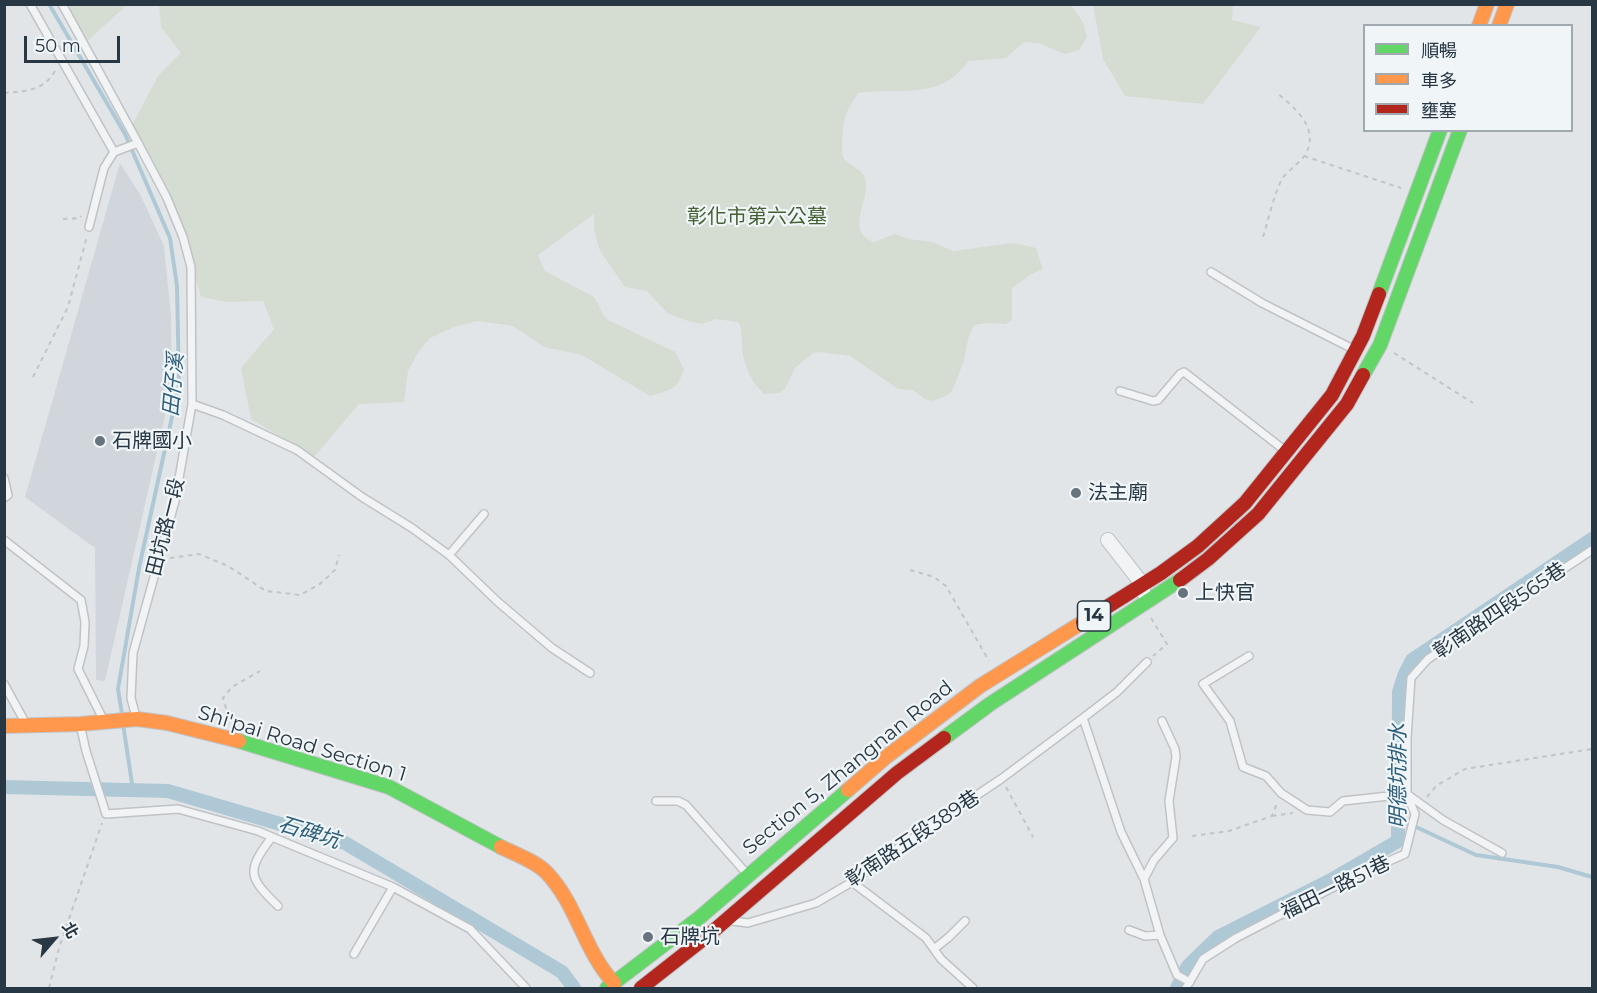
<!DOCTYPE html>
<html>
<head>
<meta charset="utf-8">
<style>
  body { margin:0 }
  #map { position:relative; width:1597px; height:993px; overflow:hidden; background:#e2e5e8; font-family:Montserrat,"Noto Sans TC",sans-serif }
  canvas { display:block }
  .frame { position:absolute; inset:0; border:6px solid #273743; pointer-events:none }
  .legend { position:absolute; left:1363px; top:24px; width:210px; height:108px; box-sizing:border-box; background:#f0f5f7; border:2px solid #a0a9af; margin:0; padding:8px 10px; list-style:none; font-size:18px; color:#273743 }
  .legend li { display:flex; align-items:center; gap:12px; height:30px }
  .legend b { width:30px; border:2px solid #a0a9af }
  .north { position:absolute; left:24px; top:909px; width:60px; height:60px; -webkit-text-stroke:4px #f0f5f7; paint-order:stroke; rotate:62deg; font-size:16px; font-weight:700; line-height:24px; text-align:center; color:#273743 }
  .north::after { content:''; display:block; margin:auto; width:21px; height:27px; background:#273743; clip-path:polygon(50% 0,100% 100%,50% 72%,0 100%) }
  .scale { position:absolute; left:24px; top:36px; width:96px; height:27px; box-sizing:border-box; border:3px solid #273743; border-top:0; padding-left:8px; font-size:18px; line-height:21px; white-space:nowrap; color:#273743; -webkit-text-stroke:4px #f0f5f7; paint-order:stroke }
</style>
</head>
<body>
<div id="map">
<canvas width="1597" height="993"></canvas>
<div class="frame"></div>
<ul class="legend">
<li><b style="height:8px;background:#63d668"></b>順暢</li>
<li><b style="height:8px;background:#ff974d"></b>車多</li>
<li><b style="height:8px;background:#b3261e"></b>壅塞</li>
</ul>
<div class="north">北</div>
<div class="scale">50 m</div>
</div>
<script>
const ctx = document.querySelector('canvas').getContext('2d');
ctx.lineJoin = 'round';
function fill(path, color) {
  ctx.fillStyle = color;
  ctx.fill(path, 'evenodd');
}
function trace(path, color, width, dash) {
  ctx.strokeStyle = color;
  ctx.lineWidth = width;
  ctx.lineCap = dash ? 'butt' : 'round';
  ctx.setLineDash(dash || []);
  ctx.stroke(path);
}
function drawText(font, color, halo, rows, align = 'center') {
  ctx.font = font + ' Montserrat,"Noto Sans TC",sans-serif';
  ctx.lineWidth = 4.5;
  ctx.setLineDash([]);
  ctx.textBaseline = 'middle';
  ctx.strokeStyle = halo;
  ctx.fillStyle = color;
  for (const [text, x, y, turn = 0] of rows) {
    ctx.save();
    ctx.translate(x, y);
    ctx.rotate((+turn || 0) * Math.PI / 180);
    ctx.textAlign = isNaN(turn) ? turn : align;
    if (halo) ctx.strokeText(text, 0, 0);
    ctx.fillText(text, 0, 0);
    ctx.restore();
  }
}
const built = new Path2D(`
  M120,163L141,196L164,246L171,316L172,385L105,681L96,680L95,548L25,497Z`);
const green = new Path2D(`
  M1070,4L1083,22L1087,37L1079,50L1065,54L1038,43L1024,42L1006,58L969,61C964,66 958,74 952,78C926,97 888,88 858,93C854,100 849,107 846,114C843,123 839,153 845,160C851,166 863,170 865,179C871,200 844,231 874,242L895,234L909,239L932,242L953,251L1013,243L1036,248L1043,269L1030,275L1012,288V320L1006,324L989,323L974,325L968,339L964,361L952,391L946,396L933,401L925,399L913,390L898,389L850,356L820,352L813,353L795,368L785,389L779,393L764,394C749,380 742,362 742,341C741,333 743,329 738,322L716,319L702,324L688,321L667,313L647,291L625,287L600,251L594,230V214L538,255L545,271L594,297L606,319L675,352L684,369C677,390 671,390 650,396L582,355L544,347L513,326L478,321L454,327L430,338L419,351L408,371L404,402L359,404L314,457L251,419L241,368L274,329L263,301L228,302L201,297L177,218L129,131L158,76L181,53L161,27L159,5Z
  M72,5H127L83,45L65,10Z
  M1093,5H1233L1232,20L1261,27L1203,104L1125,96L1103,59Z`);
const stream = new Path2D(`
  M49,4L125,134L170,238L177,286L179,385L139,568L118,689L122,714
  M123,724L133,790
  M1399,819L1476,855L1558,867L1592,877`);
const canal = new Path2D(`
  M4,787L168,791L345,843L562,972L574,988
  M1177,988L1188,966L1218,937L1331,880L1398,841L1399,692L1404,676L1412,660L1592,539`);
const path = new Path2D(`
  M4,93C26,91 45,91 56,69
  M1304,156L1401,188
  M63,219L80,218L81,216
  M1263,237C1268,221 1274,194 1282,179C1288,170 1299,164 1305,155C1320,130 1297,109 1278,94
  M1394,353L1473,403
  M33,377L68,307L87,236
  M170,558L199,554L228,566L266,591L300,595L320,584L335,570L339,555
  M910,570L934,577L946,586L989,661
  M1151,618L1167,644L1153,656
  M235,724L228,715L223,698L232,687L260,671
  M1006,787L1033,837
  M1427,797L1436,786L1465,769L1592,749
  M1272,816L1293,813
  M1192,836L1229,831L1272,816L1278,801
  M49,988L59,948L102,823`);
const lane = new Path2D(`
  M30,4L114,152L138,143L167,198L183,237L191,267L192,404L175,501L133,653L131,698L136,717
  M62,4L138,143
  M89,227L104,168L114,152
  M1211,272L1262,303L1353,349
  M1120,391L1153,401L1158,400L1180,374L1184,372L1283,449
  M192,404L223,415L297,450L362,497L412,528L449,555L498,602L552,648L590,673
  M4,478L8,495L4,498
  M4,540L81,600L85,622L84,646L78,669L104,721
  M449,555L484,514
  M1249,656L1203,684L1230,721L1243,767L1266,776L1281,793L1307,810L1330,812L1343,801L1407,794L1443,820L1502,853
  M4,684L26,724
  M1083,718L1117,692L1147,662
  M80,724L86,751L106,814L178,809L258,831L272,837L393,887L470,929L526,988
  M656,801H678L686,805L747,874
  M272,837C246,871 248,877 278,906
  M1144,879L1154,860L1173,838L1169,801L1176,757L1175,749L1162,721
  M852,882L926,938L941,959L973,988
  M732,921L748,923L816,903L852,882L898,848L1001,779L1083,718L1121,832L1144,879L1160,935L1177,975L1190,982
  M1129,930L1145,936L1160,935
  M934,949L949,937L965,921
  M354,954L393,887
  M1186,988L1203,959L1236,938L1357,875L1405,854L1415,814L1407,794V738L1411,678L1428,659L1592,550`);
const street = new Path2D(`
  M1108,540L1143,585V592`);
const fast = new Path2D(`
  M1379,294L1440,130
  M1363,375L1380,345L1460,130
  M944,738L990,704L1180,580
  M239,741L389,787L501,847
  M607,988L699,918L848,790`);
const slow = new Path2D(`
  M1479,26L1487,4
  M1499,26L1507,4
  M4,726L80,724L137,719L167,723L239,741
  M848,790L886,757L980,686L1083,622
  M501,847C515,854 535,861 546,872C577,904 584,951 614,983`);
const jam = new Path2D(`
  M1180,580L1208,559L1258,514L1347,404L1363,375
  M1083,622L1161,573L1198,546L1245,503L1332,395L1363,336L1379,294
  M641,988L711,933L897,773L944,738`);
const markers = [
  [100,441,6,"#68747d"],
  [1076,493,6,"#68747d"],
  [1183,593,6,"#68747d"],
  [648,937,6,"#68747d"]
];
const shields = [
  [1094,616,33]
];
const shieldNames = [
  ["14",1094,616]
];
const parkNames = [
  ["彰化市第六公墓",757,217]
];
const poiNames = [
  ["石牌國小",112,441],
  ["法主廟",1088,493],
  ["上快官",1195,593],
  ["石牌坑",660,937]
];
const streetNames = [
  ["田坑路一段",166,527,-76],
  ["彰南路四段565巷",1500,611,-34],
  ["Shi'pai Road Section 1",302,744,17],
  ["Section 5, Zhangnan Road",848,768,-39],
  ["彰南路五段389巷",913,839,-34],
  ["福田一路51巷",1336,888,-26]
];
const waterNames = [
  ["田仔溪",174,385,-85],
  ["明德坑排水",1399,776,-90],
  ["石碑坑",309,833,17]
];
fill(built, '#d0d6db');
fill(green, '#d5dcd2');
trace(stream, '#aec9d5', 4);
trace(canal, '#aec9d5', 14);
trace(lane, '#c0c3c6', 10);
trace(street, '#c0c3c6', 16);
trace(fast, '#c0c3c6', 16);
trace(slow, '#c0c3c6', 16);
trace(jam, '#c0c3c6', 16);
trace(path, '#c1c5c8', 2, [4.5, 4.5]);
trace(lane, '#f2f3f4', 7);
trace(street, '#f2f3f4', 14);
trace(fast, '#63d668', 14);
trace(slow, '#ff974d', 14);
trace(jam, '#b3261e', 14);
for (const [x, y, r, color] of markers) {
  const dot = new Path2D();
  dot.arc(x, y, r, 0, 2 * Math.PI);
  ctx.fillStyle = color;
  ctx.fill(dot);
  trace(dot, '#f0f5f7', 2);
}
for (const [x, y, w] of shields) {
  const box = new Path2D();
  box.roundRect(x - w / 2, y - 15, w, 30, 4.5);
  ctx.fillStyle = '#f0f5f7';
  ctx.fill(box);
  trace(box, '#273743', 1.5);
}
drawText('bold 18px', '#273743', null, shieldNames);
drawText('20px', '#456033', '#f0f5f7', parkNames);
drawText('20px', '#273743', '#f0f5f7', poiNames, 'left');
drawText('20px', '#273743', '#f0f5f7', streetNames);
drawText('italic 21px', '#2d5f7b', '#f0f5f7', waterNames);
</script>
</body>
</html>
